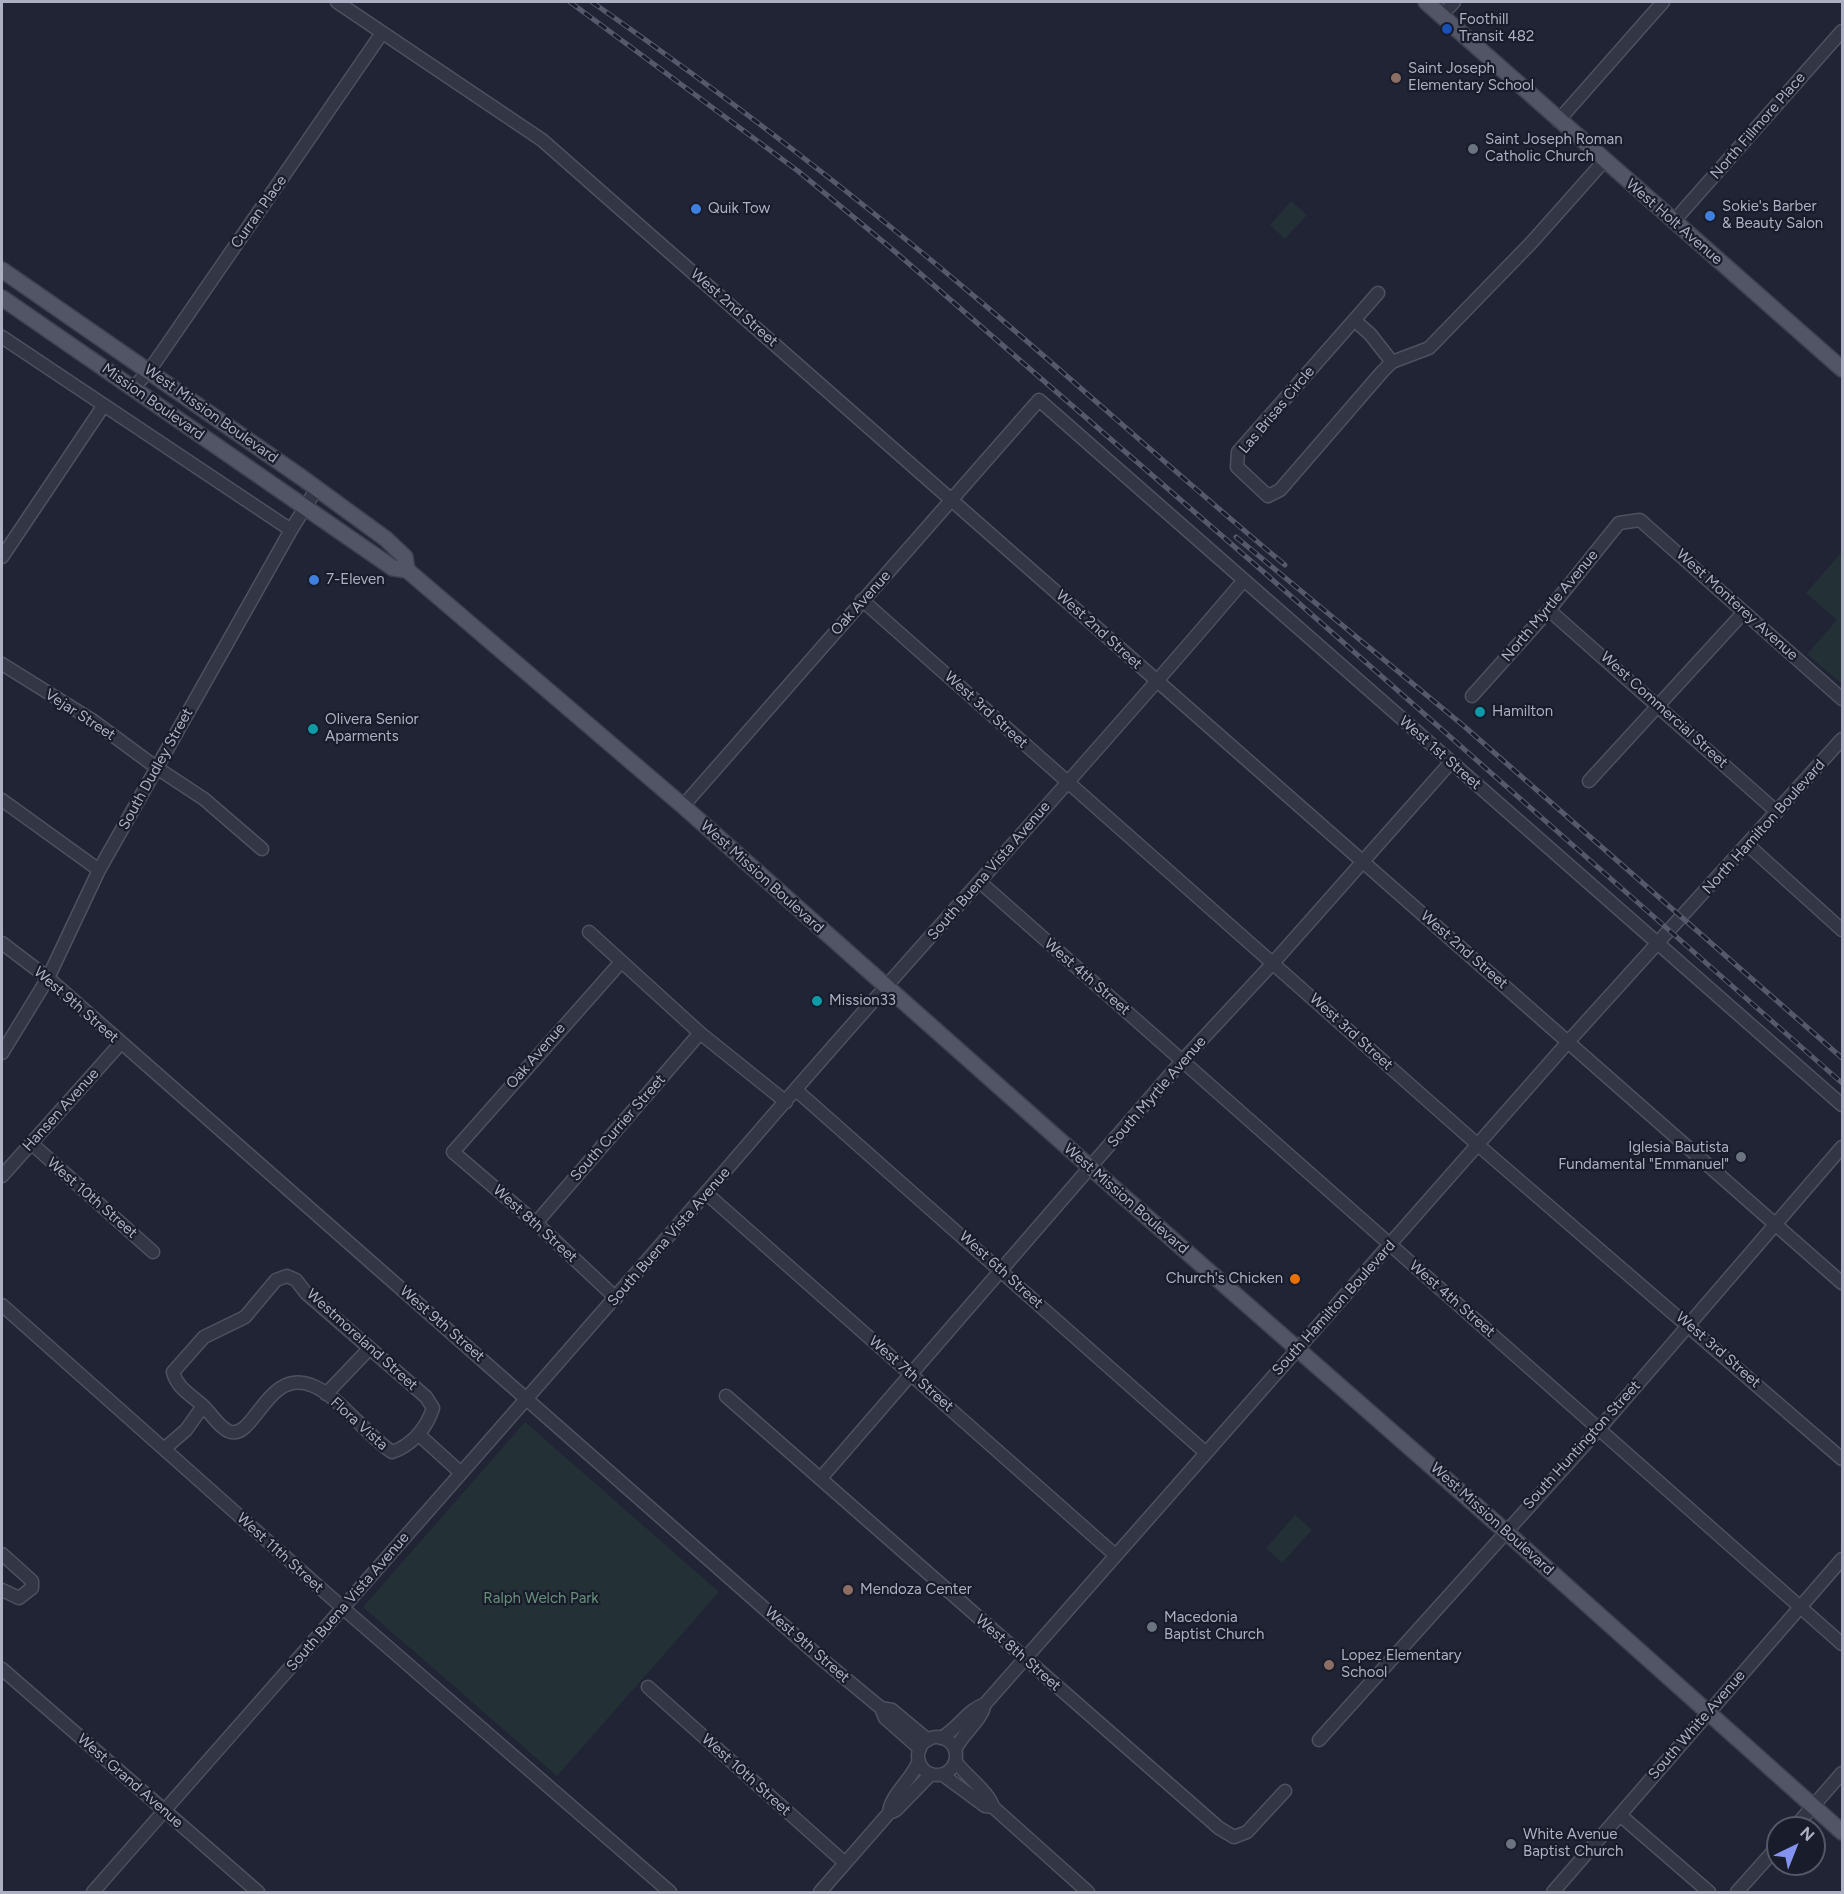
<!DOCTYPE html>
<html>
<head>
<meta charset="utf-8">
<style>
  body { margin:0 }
  #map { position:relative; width:1844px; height:1894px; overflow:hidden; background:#202434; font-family:Figtree,sans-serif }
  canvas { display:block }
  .frame { position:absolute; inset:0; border:3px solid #adb0c2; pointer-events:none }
  .north { position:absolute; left:1766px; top:1816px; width:60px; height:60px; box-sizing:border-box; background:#191c2a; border:2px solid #545767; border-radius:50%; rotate:43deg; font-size:16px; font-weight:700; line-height:24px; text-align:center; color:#adb0c2 }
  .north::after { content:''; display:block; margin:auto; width:21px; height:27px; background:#8493f1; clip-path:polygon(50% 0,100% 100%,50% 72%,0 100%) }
</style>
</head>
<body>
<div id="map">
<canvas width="1844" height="1894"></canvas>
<div class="frame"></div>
<div class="north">N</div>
</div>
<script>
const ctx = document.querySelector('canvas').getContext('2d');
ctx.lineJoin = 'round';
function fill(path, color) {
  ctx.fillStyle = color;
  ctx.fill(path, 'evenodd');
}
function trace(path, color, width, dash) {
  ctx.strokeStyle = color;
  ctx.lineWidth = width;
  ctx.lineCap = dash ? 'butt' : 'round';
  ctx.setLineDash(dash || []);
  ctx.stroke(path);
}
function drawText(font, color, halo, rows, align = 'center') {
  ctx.font = font + ' Figtree,sans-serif';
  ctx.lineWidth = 4.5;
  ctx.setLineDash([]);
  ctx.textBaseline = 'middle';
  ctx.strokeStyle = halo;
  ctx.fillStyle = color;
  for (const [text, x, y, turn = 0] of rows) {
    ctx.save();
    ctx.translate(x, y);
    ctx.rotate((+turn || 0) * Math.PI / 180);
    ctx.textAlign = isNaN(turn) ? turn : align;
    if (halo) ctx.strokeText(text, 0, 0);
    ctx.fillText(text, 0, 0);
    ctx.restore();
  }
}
const green = new Path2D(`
  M1291,201L1307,215L1285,239L1270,225Z
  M1841,553L1842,555V684L1807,654L1837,620L1806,593Z
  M525,1422L719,1592L557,1776L363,1607Z
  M1295,1515L1312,1530L1282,1563L1266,1548Z`);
const minor = new Path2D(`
  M337,2L542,140L1842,1283
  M1442,15L1454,2
  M1558,121L1663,2
  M1674,221L1842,31
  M1378,293L1238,452L1237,467L1268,496L1280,490L1382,372L1392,362L1429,348L1532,242L1604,161
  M1354,320L1370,334L1392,362
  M2,337L291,530
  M133,388L149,371L382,33
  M2,557L104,405
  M862,600L1478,1145L1842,1459
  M1549,610L1777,812
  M2,664L92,720L157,768L204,799L262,849
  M1472,696L1549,610L1619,523L1640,520L1842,699
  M1589,781L1744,612
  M2,800L99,870
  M683,806L1039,400L1842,1105
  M1748,845L1842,930
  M980,882L1842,1644
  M589,932L700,1033L786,1102
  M2,943L48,978L823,1660L881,1708L892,1710L928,1740
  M2,1053L48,978L99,870L291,530L317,488
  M796,1090L1205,1452
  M31,1143L153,1252
  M2,1176L120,1044
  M707,1194L1114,1554
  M536,1223L700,1033
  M287,1276L296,1280L306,1293L426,1397L433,1408C427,1428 411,1446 392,1452C367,1436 337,1394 311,1385C266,1368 254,1443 228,1431C218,1426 210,1412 202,1405C190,1394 177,1388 173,1372L204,1337L245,1317L276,1280Z
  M616,1298L536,1223L453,1152L621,962
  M2,1305L344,1609L670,1892
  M326,1394L369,1349
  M726,1396L1219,1828L1234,1837L1247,1832L1285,1791
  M418,1434L460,1472
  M164,1449L186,1430L203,1406
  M821,1478L1182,1061L1273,963L1451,762
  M2,1554L32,1581V1588L19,1598L2,1590
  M2,1669L258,1892
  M648,1687L845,1863
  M881,1708L885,1718L920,1749
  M918 1756a19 19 0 1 1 38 0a19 19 0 1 1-38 0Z
  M941,1738C958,1729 967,1710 985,1704
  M1319,1740L1599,1429L1842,1147
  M955,1750C963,1732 981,1722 985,1704L1568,1042L1842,739
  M956,1762C966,1776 989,1792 993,1807L1088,1892
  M943,1775L985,1806L993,1807
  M889,1813C890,1795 911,1781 919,1761
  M1620,1815L1709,1892
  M1794,1828L1842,1773
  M93,1892C318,1635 545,1380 769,1120C925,939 1089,763 1244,580
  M820,1892L889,1813L896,1810L931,1774
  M1553,1892L1842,1559
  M1737,1892L1778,1846`);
const major = new Path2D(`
  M1426,2L1842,369
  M2,270L301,477L386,539L405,557L407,570
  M2,298L393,568L407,570L683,806L1091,1168L1505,1531L1842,1832`);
const rail = new Path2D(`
  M570,2L798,171L892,249L1267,575L1842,1083
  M592,2C728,97 860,199 987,307C1087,392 1184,481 1285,565
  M1236,537L1465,727L1842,1058`);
const markers = [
  [1447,29,6,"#1a4fb4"],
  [1396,78,6,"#8d6e63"],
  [1473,149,6,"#6b7280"],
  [696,209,6,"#3f7fe0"],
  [1710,216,6,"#3f7fe0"],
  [314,580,6,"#3f7fe0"],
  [1480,712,6,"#0f9aa8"],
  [313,729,6,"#0f9aa8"],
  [817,1001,6,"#0f9aa8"],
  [1741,1157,6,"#6b7280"],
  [1295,1279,6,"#e8710a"],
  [848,1590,6,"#8d6e63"],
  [1152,1627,6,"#6b7280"],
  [1329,1665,6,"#8d6e63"],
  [1511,1844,6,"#6b7280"]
];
const poiNames = [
  ["Foothill",1459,20],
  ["Transit 482",1459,37],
  ["Saint Joseph",1408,69],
  ["Elementary School",1408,86],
  ["Saint Joseph Roman",1485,140],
  ["Catholic Church",1485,157],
  ["Sokie's Barber",1722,207],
  ["& Beauty Salon",1722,224],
  ["Quik Tow",708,209],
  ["7-Eleven",326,580],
  ["Hamilton",1492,712],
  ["Olivera Senior",325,720],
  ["Aparments",325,737],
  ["Mission33",829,1001],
  ["Iglesia Bautista",1729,1148,"right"],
  ["Fundamental \"Emmanuel\"",1729,1165,"right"],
  ["Church's Chicken",1283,1279,"right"],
  ["Mendoza Center",860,1590],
  ["Macedonia",1164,1618],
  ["Baptist Church",1164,1635],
  ["Lopez Elementary",1341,1656],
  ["School",1341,1673],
  ["White Avenue",1523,1835],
  ["Baptist Church",1523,1852]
];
const streetNames = [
  ["North Fillmore Place",1758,126,-49],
  ["Curran Place",259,212,-55],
  ["West Holt Avenue",1674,222,41],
  ["West 2nd Street",734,308,41],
  ["Mission Boulevard",153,402,35],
  ["Las Brisas Circle",1277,410,-50],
  ["West Mission Boulevard",211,414,35],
  ["Oak Avenue",861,603,-48],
  ["West Monterey Avenue",1737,605,42],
  ["North Myrtle Avenue",1550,606,-50],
  ["West 2nd Street",1099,630,42],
  ["West 3rd Street",986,710,42],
  ["West Commercial Street",1664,710,42],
  ["Vejar Street",80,715,33],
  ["West 1st Street",1440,753,41],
  ["South Dudley Street",156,769,-61],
  ["North Hamilton Boulevard",1764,827,-48],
  ["South Buena Vista Avenue",989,871,-49],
  ["West Mission Boulevard",762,877,42],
  ["West 2nd Street",1464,950,41],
  ["West 4th Street",1087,977,41],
  ["West 9th Street",76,1005,41],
  ["West 3rd Street",1351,1032,42],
  ["Oak Avenue",536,1056,-49],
  ["South Myrtle Avenue",1157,1092,-49],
  ["Hansen Avenue",61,1110,-48],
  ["South Currier Street",618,1128,-49],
  ["West 10th Street",92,1198,41],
  ["West Mission Boulevard",1126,1199,41],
  ["West 8th Street",535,1224,42],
  ["South Buena Vista Avenue",669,1237,-49],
  ["West 6th Street",1001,1270,42],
  ["West 4th Street",1452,1299,41],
  ["South Hamilton Boulevard",1334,1308,-48],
  ["West 9th Street",442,1324,41],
  ["Westmoreland Street",362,1340,42],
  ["West 3rd Street",1718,1350,41],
  ["West 7th Street",911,1374,41],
  ["Flora Vista",359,1424,42],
  ["South Huntington Street",1582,1445,-48],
  ["West Mission Boulevard",1492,1519,42],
  ["West 11th Street",280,1553,42],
  ["South Buena Vista Avenue",348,1602,-49],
  ["West 9th Street",807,1645,41],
  ["West 8th Street",1018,1653,41],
  ["South White Avenue",1697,1725,-49],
  ["West 10th Street",746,1775,42],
  ["West Grand Avenue",130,1781,41]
];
const parkNames = [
  ["Ralph Welch Park",541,1599]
];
fill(green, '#233137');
trace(minor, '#4e5160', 15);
trace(major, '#3d404f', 18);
trace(minor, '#333645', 12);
trace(major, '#515565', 15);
trace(rail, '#56596c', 5);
trace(rail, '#191c2a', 3, [9]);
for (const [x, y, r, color] of markers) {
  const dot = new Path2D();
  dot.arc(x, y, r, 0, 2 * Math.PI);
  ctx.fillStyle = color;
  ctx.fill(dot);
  trace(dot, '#191c2a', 2);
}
drawText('15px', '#adb0c2', '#191c2a', poiNames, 'left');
drawText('15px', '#adb0c2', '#191c2a', streetNames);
drawText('15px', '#67917b', '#191c2a', parkNames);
</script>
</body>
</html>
